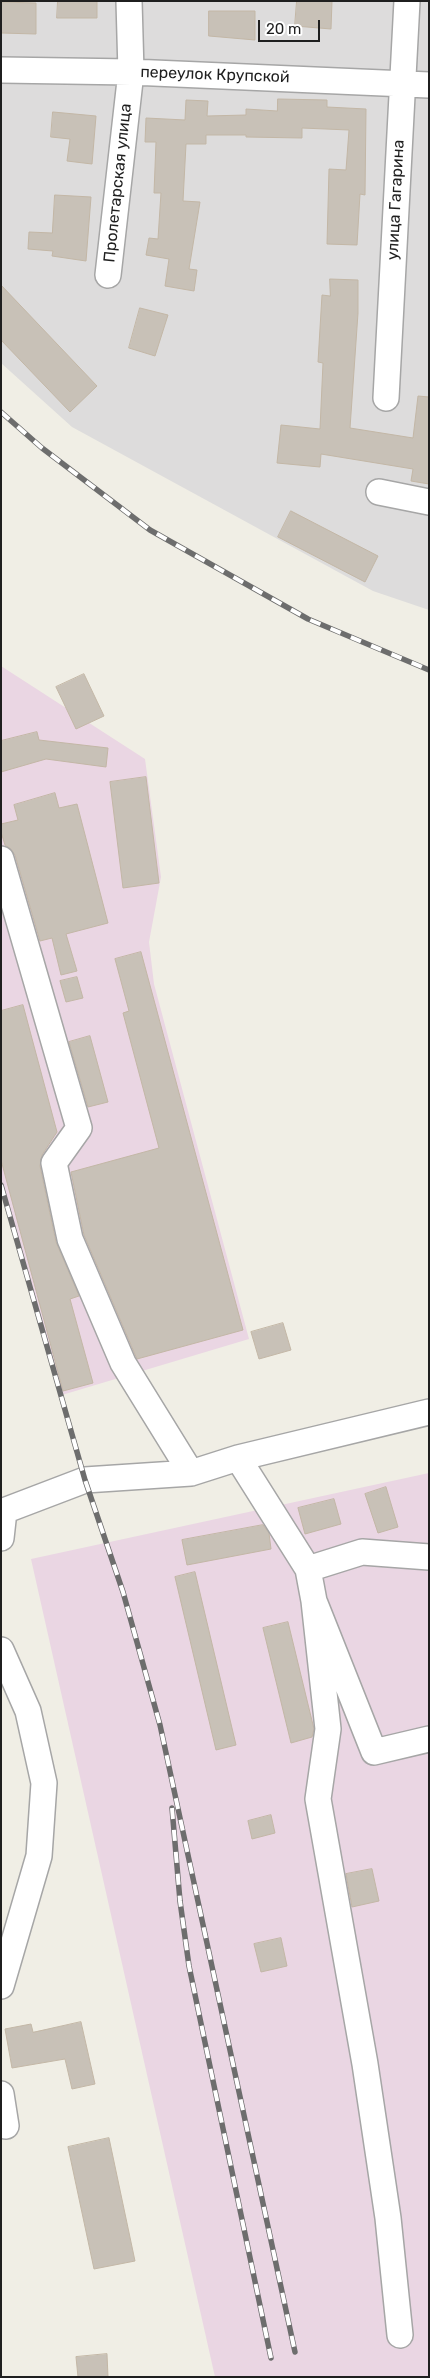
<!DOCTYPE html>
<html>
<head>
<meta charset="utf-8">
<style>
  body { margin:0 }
  #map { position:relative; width:430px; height:2378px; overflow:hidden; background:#f0eee5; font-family:Rubik,sans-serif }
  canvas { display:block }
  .frame { position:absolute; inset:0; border:2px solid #1f1f1f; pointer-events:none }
  .scale { position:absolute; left:258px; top:20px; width:62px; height:22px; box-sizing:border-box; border:2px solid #1f1f1f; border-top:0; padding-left:6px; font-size:15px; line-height:18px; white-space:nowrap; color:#1f1f1f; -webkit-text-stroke:4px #fff; paint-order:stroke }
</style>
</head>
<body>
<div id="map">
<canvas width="430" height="2378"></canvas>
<div class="frame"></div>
<div class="scale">20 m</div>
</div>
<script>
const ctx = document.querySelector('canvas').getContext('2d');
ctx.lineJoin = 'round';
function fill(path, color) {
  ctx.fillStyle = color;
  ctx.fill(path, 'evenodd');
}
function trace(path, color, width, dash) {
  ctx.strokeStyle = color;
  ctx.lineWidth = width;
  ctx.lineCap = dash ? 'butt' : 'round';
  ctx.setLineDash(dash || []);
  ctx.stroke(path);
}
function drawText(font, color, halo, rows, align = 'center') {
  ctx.font = font + ' Rubik,sans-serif';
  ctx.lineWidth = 4;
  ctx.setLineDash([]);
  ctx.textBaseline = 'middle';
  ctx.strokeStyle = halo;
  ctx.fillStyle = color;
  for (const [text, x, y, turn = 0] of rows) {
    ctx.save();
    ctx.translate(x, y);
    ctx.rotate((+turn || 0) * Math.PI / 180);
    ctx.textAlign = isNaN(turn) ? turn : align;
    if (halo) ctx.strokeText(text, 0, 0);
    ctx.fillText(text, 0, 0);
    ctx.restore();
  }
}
const residential = new Path2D(`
  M1,1H429V610L373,591L72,427L1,363Z`);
const industrial = new Path2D(`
  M1,666L145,759L161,877L149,942L154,984L249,1339L62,1395L1,1178Z
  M429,1473V2377H215L31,1559Z`);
const building = new Path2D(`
  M58,1H97V18H57Z
  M297,1H332L331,29L295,26Z
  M1,2L36,3V34L1,33Z
  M209,11H255V40L209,36Z
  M278,99L327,100V107L366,109L365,195L360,194L357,245L327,244L329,169L346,170L349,130L302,128V138L246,137V135H206V144H186L183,201L200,202L189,269L197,270L194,291L165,286L169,259L146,255L149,238L158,239L161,193H154L156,142H145L146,118L185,120L186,100L208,101L207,116L246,115V109L277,111Z
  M53,112L96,116L92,164L67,161L70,139L51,137Z
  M55,195L91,197L86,261L52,256L53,251L28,249L29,232L52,233Z
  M330,279L358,280V313L350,428L413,438L418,396L429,397V484L411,481L413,469L321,454L320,467L277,463L281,425L320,429L323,363L318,362L322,295L330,296Z
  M1,285L97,386L70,412L1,340Z
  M140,308L168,315L155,356L129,348Z
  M291,511L378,556L365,582L278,537Z
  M84,674L104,716L76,729L56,687Z
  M37,732L39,740L108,748L106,767L46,759L1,772V741Z
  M146,777L159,883L123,888L110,782Z
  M55,793L59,808L77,804L108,923L66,934L77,971L61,975L52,938L40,941L15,855L11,849L5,845L1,832V824L18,820L14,805Z
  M141,952L243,1330L137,1359L84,1235L71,1172L159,1148L123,1013L129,1011L115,959Z
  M77,977L83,998L66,1002L60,981Z
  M23,1005L57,1132L42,1155L40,1166L56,1242L79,1296L70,1299L93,1383L63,1391L1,1160V1011Z
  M90,1036L108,1102L88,1107L69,1042Z
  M283,1323L291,1350L259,1359L251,1332Z
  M386,1487L398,1527L378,1533L365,1494Z
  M334,1499L341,1524L305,1534L298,1508Z
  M263,1525L269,1533L271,1549L187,1565L182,1540Z
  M195,1572L236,1745L216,1750L175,1577Z
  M288,1622L314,1729L312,1737L291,1743L263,1628Z
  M271,1815L275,1833L252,1839L248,1821Z
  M372,1869L379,1901L352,1907L346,1874Z
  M281,1938L287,1966L261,1972L254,1944Z
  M81,2022L95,2084L72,2089L65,2059L12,2068L5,2029L31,2024L33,2032Z
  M109,2138L135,2261L94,2269L68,2147Z
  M107,2354L108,2377H78L76,2357Z`);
const minor = new Path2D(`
  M1,70L131,72L429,85
  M108,275L131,72L129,1
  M386,398L407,1
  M379,492L429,502
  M1,859L79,1128L54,1163L70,1239L123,1363L191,1473
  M238,1458L308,1569L314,1601L374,1752L429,1739
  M1,1512L85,1480L191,1473L238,1458L429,1412
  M1,1538L4,1511
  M308,1569L362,1552L429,1557
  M314,1601L328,1729L318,1799L365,2064L388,2218L400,2335
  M1,1650L28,1711L44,1783L39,1856L1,1986
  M1,2094L6,2126`);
const rail = new Path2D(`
  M1,412L42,448L150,530L308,619L429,670
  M1,1185L85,1480L123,1592L160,1725L295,2352
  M172,1808L180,1901L189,1966L271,2358`);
const streetNames = [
  ["переулок Крупской",215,75,2],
  ["Пролетарская улица",118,183,-84],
  ["улица Гагарина",396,200,-87]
];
fill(residential, '#dddcdc');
fill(industrial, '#ead6e3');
fill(building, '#c8c1b7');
trace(building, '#c3b7a6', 1);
trace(minor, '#a6a6a6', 28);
trace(minor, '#fff', 25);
trace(rail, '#6d6d6d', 5.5);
trace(rail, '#fff', 4, [11]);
drawText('16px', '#1f1f1f', '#fff', streetNames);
</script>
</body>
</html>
